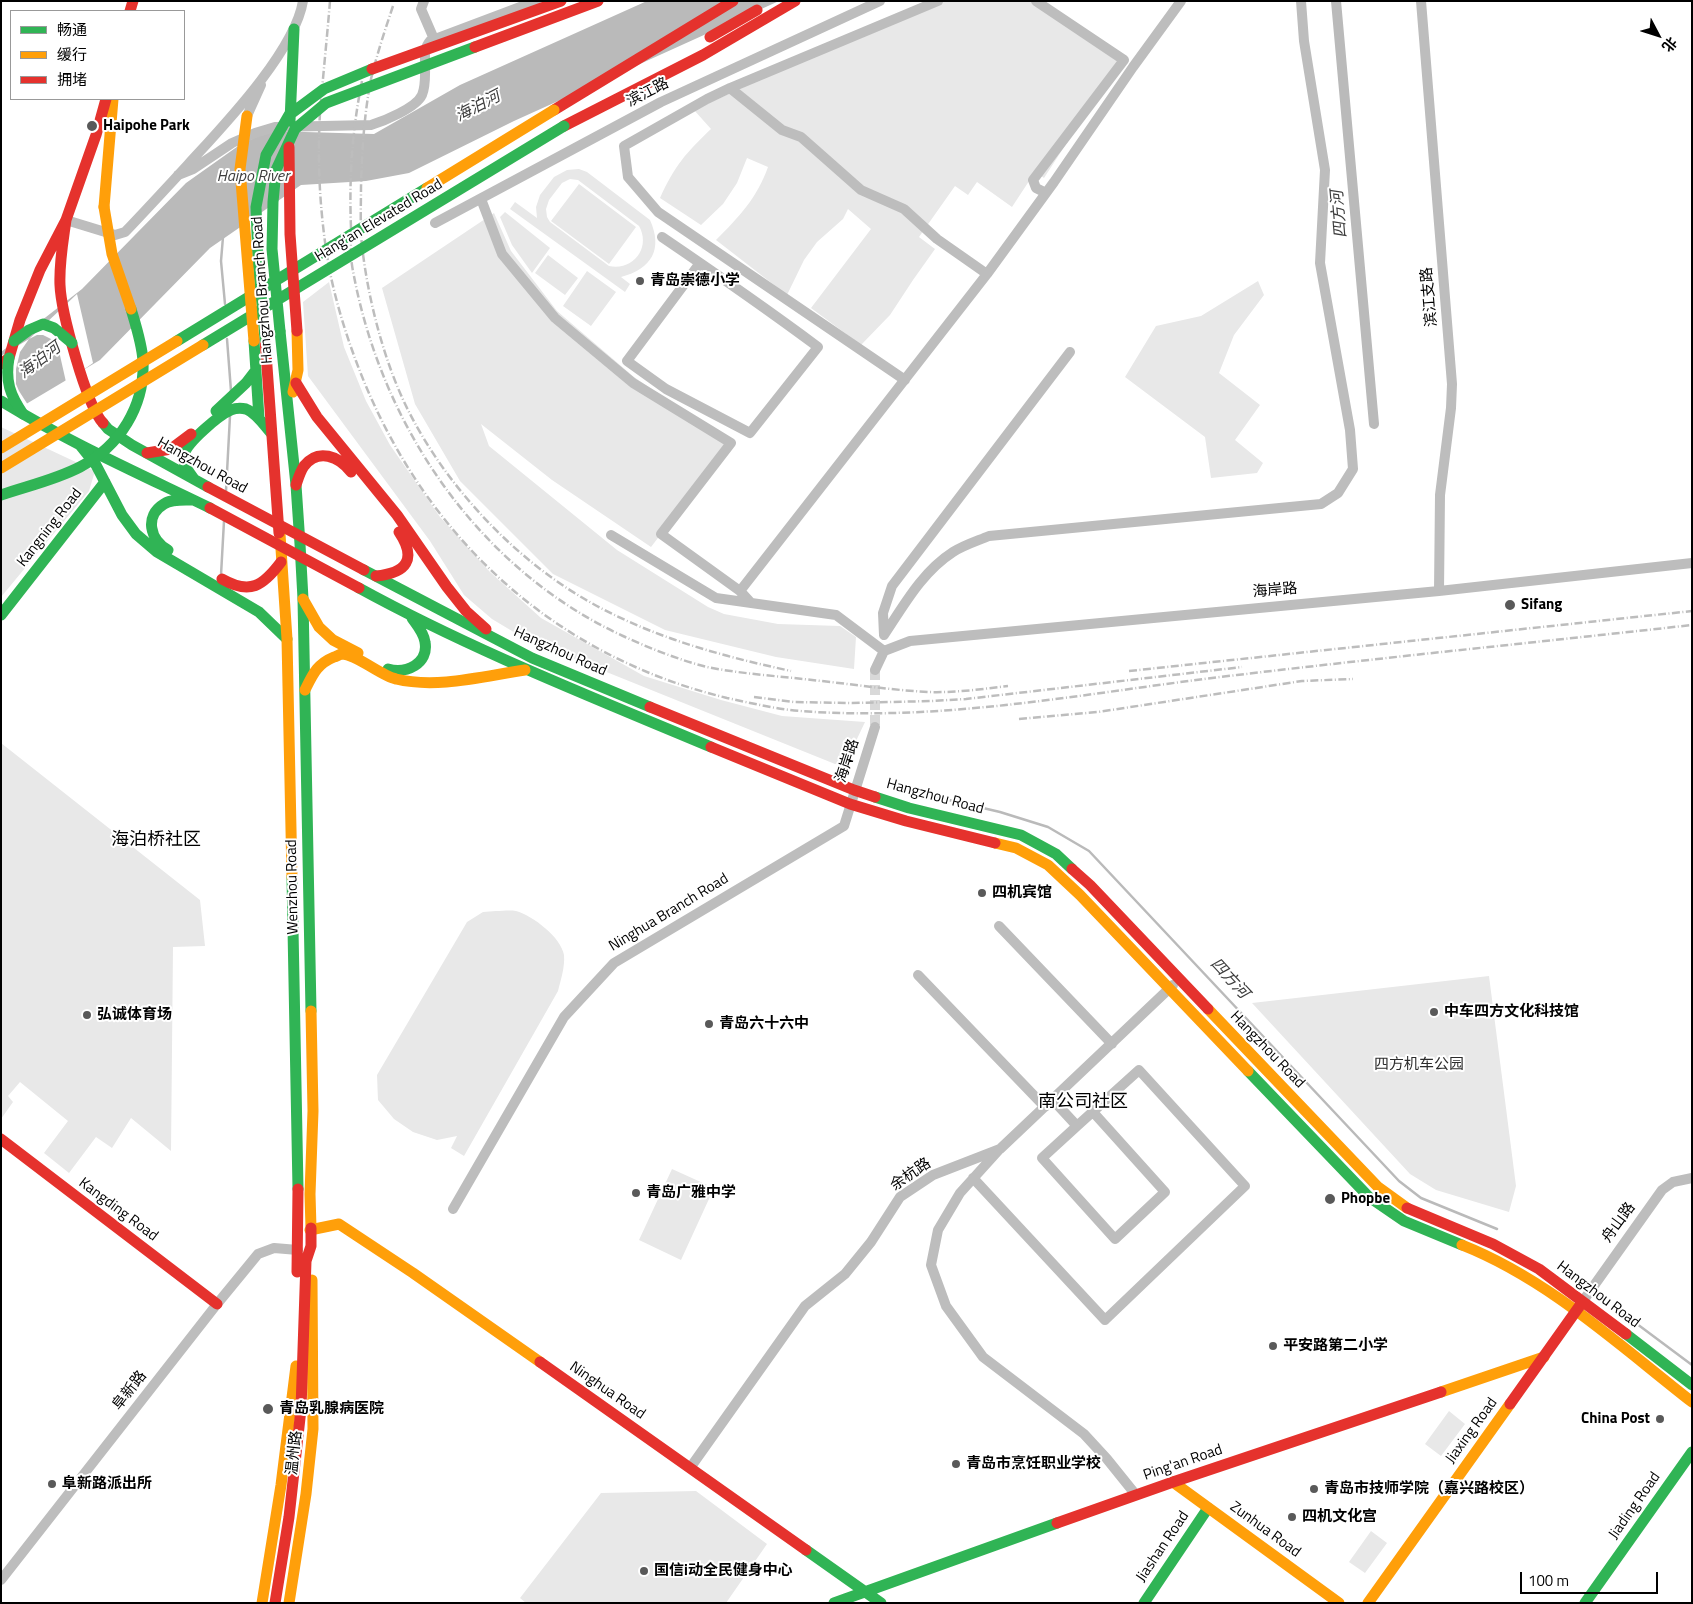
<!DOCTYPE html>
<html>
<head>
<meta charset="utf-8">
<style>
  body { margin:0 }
  #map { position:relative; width:1693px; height:1604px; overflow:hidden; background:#fff; font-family:"Titillium Web","Noto Sans SC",sans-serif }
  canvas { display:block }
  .frame { position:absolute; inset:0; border:2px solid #000; pointer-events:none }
  .legend { position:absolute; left:10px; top:10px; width:175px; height:90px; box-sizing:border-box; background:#fff; border:1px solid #999; margin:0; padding:6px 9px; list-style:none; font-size:15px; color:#000 }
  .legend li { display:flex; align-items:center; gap:10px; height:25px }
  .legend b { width:25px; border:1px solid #999 }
  .north { position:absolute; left:1633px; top:10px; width:50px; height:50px; -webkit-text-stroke:4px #fff; paint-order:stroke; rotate:130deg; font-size:14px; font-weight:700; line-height:20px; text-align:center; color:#000 }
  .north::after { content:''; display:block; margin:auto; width:18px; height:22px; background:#000; clip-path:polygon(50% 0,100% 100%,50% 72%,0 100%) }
  .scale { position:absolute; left:1520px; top:1572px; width:138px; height:22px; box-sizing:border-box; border:2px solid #000; border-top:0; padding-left:6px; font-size:15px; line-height:18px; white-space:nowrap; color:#000; -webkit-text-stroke:4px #fff; paint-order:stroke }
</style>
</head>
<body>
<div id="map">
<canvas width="1693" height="1604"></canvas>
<div class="frame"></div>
<ul class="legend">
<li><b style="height:6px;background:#30b455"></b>畅通</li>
<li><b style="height:6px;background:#ff9f0a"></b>缓行</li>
<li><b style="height:6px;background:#e5322d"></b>拥堵</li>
</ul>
<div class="north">北</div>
<div class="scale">100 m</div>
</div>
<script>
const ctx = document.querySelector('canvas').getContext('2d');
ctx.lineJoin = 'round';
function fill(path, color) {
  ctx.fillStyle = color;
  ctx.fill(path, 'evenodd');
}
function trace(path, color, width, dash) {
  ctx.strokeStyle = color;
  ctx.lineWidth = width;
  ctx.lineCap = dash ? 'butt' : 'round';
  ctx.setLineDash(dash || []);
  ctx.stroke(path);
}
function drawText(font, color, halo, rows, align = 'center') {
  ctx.font = font + ' "Titillium Web","Noto Sans SC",sans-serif';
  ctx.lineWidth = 4;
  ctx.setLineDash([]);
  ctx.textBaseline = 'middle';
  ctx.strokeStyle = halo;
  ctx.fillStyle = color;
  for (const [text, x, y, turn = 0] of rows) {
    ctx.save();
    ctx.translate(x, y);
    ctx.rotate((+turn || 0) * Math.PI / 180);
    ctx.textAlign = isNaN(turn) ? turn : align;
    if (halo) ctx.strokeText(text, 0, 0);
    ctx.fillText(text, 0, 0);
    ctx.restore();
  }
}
const green = new Path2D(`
  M940,1H1036L1120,61L1044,178L1035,172L1012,207L977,182L968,195L955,186L919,237L935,249L913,280L890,315L861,345L811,308L871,229L848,209L843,219L817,242L804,260L787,295L716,240C739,217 757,198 768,167L747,158L737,183L723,204L701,225L660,198C675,165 686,153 711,129L694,110L807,58Z
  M579,169L587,172L650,220C663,249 652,269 621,277L630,284L625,292L510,209L515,202L537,218L536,207L540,195L554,177L567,170ZM570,179L578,180L639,226C651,247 634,271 609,266L550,222L547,217L546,209L549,200L562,183Z
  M579,184L636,227L609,264L551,221Z
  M505,212L550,248L532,273L512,245L500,217Z
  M494,213L511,251L557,311L634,377L731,443L651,547L552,480L481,424L489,446L617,550L708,607L724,614L778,624L840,626L856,637L854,669L776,657L665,630L553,574L460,481L415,404L382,288Z
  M548,255L578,278L565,295L535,273Z
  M587,271L616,292L591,326L563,306Z
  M1258,281L1264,295L1234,335L1219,373L1260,405L1235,440L1263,463L1257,473L1211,478L1205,437L1125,377L1156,326L1201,316Z
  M329,282L344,347L366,401L390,445L440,517L490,572L541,618L644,676L721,700L782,716L865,722L847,760L835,764L527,640L492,619L464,595L430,541L308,376L303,302Z
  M1,427L95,471L89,491L1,597Z
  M1,743L200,900L205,946L173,947L171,1151L131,1118L112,1148L96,1137L69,1173L44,1153L68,1121L20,1082L8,1096L13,1102L1,1119Z
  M496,911C502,911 510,910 516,911C533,916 561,937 564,955C565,967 561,979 558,991L464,1156L451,1148L457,1136L437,1140L413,1132L394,1119L378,1100L377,1075L467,922L483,912Z
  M1489,976L1516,1186L1509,1212L1436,1190L1410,1174L1252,1003Z
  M672,1169L714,1188L681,1260L639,1240Z
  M1449,1411L1465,1424L1441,1456L1425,1444Z
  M696,1491L767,1544L726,1603H526L520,1598L601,1493Z
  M1371,1531L1387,1543L1365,1573L1349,1562Z`);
const water = new Path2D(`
  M647,1H779L514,121L409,173L366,181L301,185L210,248L100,360L1,419V352L82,289L186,183L241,144L270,131L374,134L460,85Z`);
const pier = new Path2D(`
  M77,294L93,363L66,382L59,351L53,340L43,335H37L29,339L20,352L16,369V384L19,391L28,405L1,422V356L29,339Z`);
const stream = new Path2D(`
  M223,237L221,261L225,304
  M227,339L231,391
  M226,491L230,416
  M221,575L224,521
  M915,792L1000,812L1048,827L1089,851L1399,1181L1421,1198L1497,1229
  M1625,1315L1692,1365`);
const canal = new Path2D(`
  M1336,1L1374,424`);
const streetTunnel = new Path2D(`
  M875,670V727`);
const street = new Path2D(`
  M424,1L421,9L434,39
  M1036,1L1124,60L1033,180L1036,188L1046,193
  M1421,1L1452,384L1451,408L1440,495L1439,591
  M730,88L782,130L801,137L861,190L904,209L937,239L987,274
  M247,116L261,85
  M178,175L193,169L232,143L255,133L275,127L371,125C384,121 416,108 422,95C426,86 425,74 425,64C425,55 424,48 430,41L536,1
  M481,199L502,254L555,318L633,383L731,443L661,534L740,591L751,603
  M66,220L115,235L125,232C148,208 170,184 193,159C227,122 295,50 303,1
  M435,223L661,102L880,1
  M662,237C715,273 767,309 818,347L750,433L666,389L627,361L700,263
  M905,380L658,212L628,177L624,146L707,99L730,88L938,1
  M611,535L716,598L836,615L884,651
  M740,591L987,274L1054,182L1133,67L1181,1
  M884,635C904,605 922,572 953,552C964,545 977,541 989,536L1321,504L1338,493L1353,469L1350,430L1320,263L1325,170L1304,41L1301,1
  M884,635L883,613L892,586L1070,352
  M875,670L884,651L910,641L1439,591L1692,563
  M999,926L1112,1044
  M918,975L1045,1107
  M1077,1126L1042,1158L1115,1239L1165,1192L1093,1112
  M998,1151L960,1193L938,1230L931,1265L946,1306L983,1357L1084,1434L1107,1459L1136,1495
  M973,1178L1105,1320L1245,1186L1139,1070L1077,1126L1053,1100
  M453,1209L564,1017L614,963L844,826L875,727
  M1583,1301L1662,1190L1673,1182L1692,1178
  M690,1468L805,1306L845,1274L871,1242L900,1197L933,1175L1000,1149L1173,985
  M1,1580L217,1304L258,1254L274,1248L298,1250`);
const fast = new Path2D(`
  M280,331L296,485L300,544
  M254,341L259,418
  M1,401C68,442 140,474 210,508
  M216,411L246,383L256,370
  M103,423L108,429L132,445L208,487
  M80,445L96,465L122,515L136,534L157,552L259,612L287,639
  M194,479C189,472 182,464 184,455C186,443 219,415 231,410C236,408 241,408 246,409C256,413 264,425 271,433
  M300,544L303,599L311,1011
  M168,550C150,540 144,516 164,504C172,499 183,500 192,500
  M364,570L532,658L650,707
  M359,588C472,650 592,697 711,747
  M1,615L105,482
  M388,669C406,674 429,664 425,642C424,633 417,625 412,618
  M875,797L909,808L1021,835L1056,854L1072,869
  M292,877L298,1189
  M1248,1071L1369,1197L1404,1221L1462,1245
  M1626,1334L1692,1385
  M806,1550L881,1603
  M834,1603L1057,1523
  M1144,1603L1208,1508
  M1585,1603L1692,1452`);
const slow = new Path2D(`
  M104,207L113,99
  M293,392L298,370L297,331
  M280,534L287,639L292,877
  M303,599L319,627L333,640L358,653
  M305,690C313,674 317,664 334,657C335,657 341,654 341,654C355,653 381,676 396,679C437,689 484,676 525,670
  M995,843L1016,848L1048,865L1080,895L1248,1071
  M1208,1009L1378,1187L1407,1208
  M311,1228L310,1194L313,1111L311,1011
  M310,1230L339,1224L413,1273L540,1362
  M1462,1245C1548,1279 1619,1345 1692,1402
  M1441,1392L1544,1357
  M1173,1482L1339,1603
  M262,1603L281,1485L296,1366
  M289,1603L306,1494L313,1429L312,1280
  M1368,1603L1510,1404`);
const jam = new Path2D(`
  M130,11L133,1
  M710,37L757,10
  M554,110L733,1
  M564,126L703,55L795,1
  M66,220C63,242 59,263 60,285C61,311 86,405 103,423
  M265,339L279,533
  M1,364L9,358L20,320L40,270L66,220L96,135L106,99
  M296,383L317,417L397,515L447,587L466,611L486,629
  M147,453L171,449L191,434
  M296,485C298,479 300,472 304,466C318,448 339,456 351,472
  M376,576C407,573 417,559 399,532
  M222,579C250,595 263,586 281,562
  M650,707L854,790L875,797
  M711,747L850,804L906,821L995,843
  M1072,869L1090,885L1208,1009
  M1,1139L217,1304
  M1407,1208L1493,1244L1539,1269L1626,1334
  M297,1272L298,1189
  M540,1362L806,1550
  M1510,1404L1581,1304
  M1057,1523L1173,1482L1441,1392
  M275,1603L289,1517L301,1409L306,1261L311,1246V1228`);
const rail = new Path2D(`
  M330,1C327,38 323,76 320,113C317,163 320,213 328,262C334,295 344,329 356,361C419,531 549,655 727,698C751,703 775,709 800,711C950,722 1089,692 1237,675C1388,657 1540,642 1692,625
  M393,6C385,30 377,54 371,79C364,115 362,151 361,187C361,206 360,227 362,246C368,299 384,362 408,410C446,486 514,559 588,601C651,637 721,656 791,671
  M362,81C352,131 349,177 351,228C351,242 350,257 353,271C381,425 478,569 623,636C649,648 679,660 707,667C742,674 778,676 812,680C851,684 890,690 928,692C955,693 982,689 1008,686
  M1129,671L1692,611
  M754,697L794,702L852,703L931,701L966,699L1242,667
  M1019,719L1098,712L1302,681L1353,679`);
const fastBridge = new Path2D(`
  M290,121L294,29
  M280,331L272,249L273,202L276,170L295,129L326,103L475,47
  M265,339L258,261L256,207L266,155L289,115L324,89L372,69
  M14,341L29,330L43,324L54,328L72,343
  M177,341L427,188
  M203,345L564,126
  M9,358C5,381 10,395 23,414
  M1,495C27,486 55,480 80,467C120,446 145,406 143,361C142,344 136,326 131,309`);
const slowBridge = new Path2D(`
  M247,116L240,169L254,341
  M427,188L554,110
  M104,207L112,254L131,309
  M1,448L177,341
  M1,468L203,345`);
const jamBridge = new Path2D(`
  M475,47L598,1
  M372,69L561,1
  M289,147L290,234L297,331
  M208,487L364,570
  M210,508L359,588`);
const markers = [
  [92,126,6,"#595959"],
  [640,281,5,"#595959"],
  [1510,605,6,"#595959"],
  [982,893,5,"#595959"],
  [1434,1012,5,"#595959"],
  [87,1015,5,"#595959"],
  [709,1024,5,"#595959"],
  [636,1193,5,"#595959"],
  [1330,1199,6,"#595959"],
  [1273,1346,5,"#595959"],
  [268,1409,6,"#595959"],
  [1660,1419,5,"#595959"],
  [956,1464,5,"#595959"],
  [52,1484,5,"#595959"],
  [1314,1489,5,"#595959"],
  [1292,1517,5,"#595959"],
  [644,1571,5,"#595959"]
];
const streetNames = [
  ["滨江路",648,93,-27],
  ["Hang'an Elevated Road",379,221,-31],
  ["Hangzhou Branch Road",263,290,-94],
  ["滨江支路",1430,297,-95],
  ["Hangzhou Road",202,466,29],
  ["Kangning Road",50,528,-52],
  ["海岸路",1275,591,-5],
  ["Hangzhou Road",560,652,24],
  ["海岸路",848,761,-72],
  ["Hangzhou Road",935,797,15],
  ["Wenzhou Road",293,887,-91],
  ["Ninghua Branch Road",669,913,-31],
  ["Hangzhou Road",1267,1050,46],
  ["余杭路",911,1175,-34],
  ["Kangding Road",118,1210,37],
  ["舟山路",1619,1223,-54],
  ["Hangzhou Road",1598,1295,37],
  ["阜新路",130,1391,-52],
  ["Ninghua Road",607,1391,35],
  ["Jiaxing Road",1472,1431,-54],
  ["温州路",295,1453,-84],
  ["Ping'an Road",1183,1463,-19],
  ["Jiading Road",1635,1506,-55],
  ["Zunhua Road",1265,1530,36],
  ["Jiashan Road",1163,1547,-56]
];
const poiNames = [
  ["Haipohe Park",103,126],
  ["青岛崇德小学",650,281],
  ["Sifang",1521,605],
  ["四机宾馆",992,893],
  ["中车四方文化科技馆",1444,1012],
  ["弘诚体育场",97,1015],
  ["青岛六十六中",719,1024],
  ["青岛广雅中学",646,1193],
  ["Phopbe",1341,1199],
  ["平安路第二小学",1283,1346],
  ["青岛乳腺病医院",279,1409],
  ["China Post",1650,1419,"right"],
  ["青岛市烹饪职业学校",966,1464],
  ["阜新路派出所",62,1484],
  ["青岛市技师学院（嘉兴路校区）",1324,1489],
  ["四机文化宫",1302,1517],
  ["国信i动全民健身中心",654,1571]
];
const parkNames = [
  ["四方机车公园",1419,1065]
];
const waterNames = [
  ["海泊河",478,107,-27],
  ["Haipo River",253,177],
  ["四方河",1340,214,-95],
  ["海泊河",40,361,-37],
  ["四方河",1229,979,47]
];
const quarterNames = [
  ["海泊桥社区",156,841],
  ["南公司社区",1083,1103]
];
fill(green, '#e8e8e8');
fill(water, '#bababa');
fill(pier, '#fff');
trace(stream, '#bababa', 2.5);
trace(canal, '#bababa', 10);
trace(streetTunnel, '#d9d9d9', 10, [10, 5]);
trace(street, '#bdbdbd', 10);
trace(fast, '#30b455', 11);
trace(slow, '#ff9f0a', 11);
trace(jam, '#e5322d', 11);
trace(rail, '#bdbdbd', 2.5, [8, 2.5, 1, 2.5]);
trace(fastBridge, '#30b455', 11);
trace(slowBridge, '#ff9f0a', 11);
trace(jamBridge, '#e5322d', 11);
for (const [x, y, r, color] of markers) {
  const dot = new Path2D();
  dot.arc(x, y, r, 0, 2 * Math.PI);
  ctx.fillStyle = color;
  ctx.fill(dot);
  trace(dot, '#fff', 2);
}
drawText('15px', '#000', '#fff', streetNames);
drawText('bold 15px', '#000', '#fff', poiNames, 'left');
drawText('15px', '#2c2c2c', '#fff', parkNames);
drawText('italic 16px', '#3d3d3d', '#fff', waterNames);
drawText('18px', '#000', '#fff', quarterNames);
</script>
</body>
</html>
